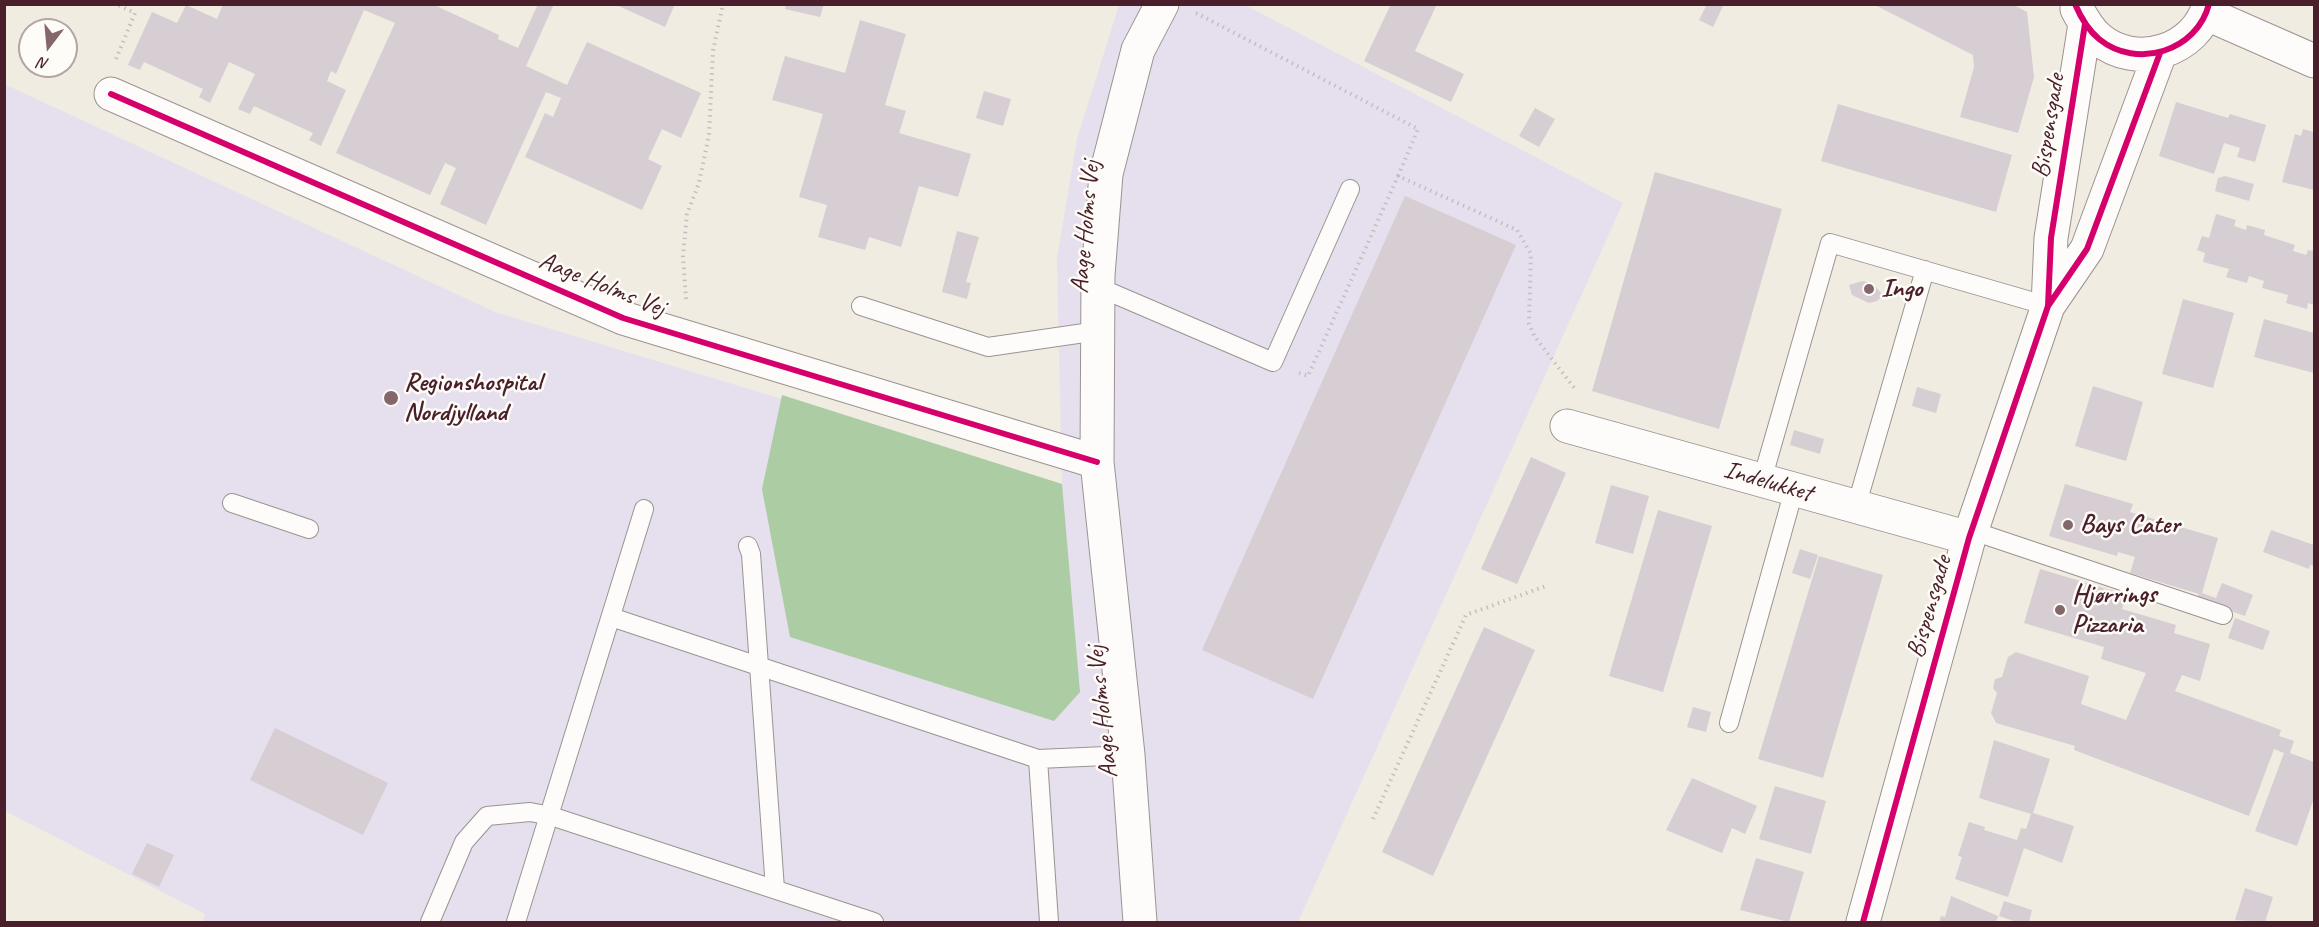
<!DOCTYPE html>
<html>
<head>
<meta charset="utf-8">
<style>
  body { margin:0 }
  #map { position:relative; width:2319px; height:927px; overflow:hidden; background:#f0ece2; font-family:Caveat,sans-serif }
  canvas { display:block }
  .frame { position:absolute; inset:0; border:6px solid #4a1f2b; pointer-events:none }
  .north { position:absolute; left:18px; top:18px; width:60px; height:60px; box-sizing:border-box; background:#fdfcf7; border:2px solid #b5a4a5; border-radius:50%; rotate:196deg; font-size:16px; font-weight:700; line-height:24px; text-align:center; color:#4a1f2b }
  .north::after { content:''; display:block; margin:auto; width:21px; height:27px; background:#84676b; clip-path:polygon(50% 0,100% 100%,50% 72%,0 100%) }
</style>
</head>
<body>
<div id="map">
<canvas width="2319" height="927"></canvas>
<div class="frame"></div>
<div class="north">N</div>
</div>
<script>
const ctx = document.querySelector('canvas').getContext('2d');
ctx.lineJoin = 'round';
function fill(path, color) {
  ctx.fillStyle = color;
  ctx.fill(path, 'evenodd');
}
function trace(path, color, width, dash) {
  ctx.strokeStyle = color;
  ctx.lineWidth = width;
  ctx.lineCap = dash ? 'butt' : 'round';
  ctx.setLineDash(dash || []);
  ctx.stroke(path);
}
function drawText(font, color, halo, rows, align = 'center') {
  ctx.font = font + ' Caveat,sans-serif';
  ctx.lineWidth = 5;
  ctx.setLineDash([]);
  ctx.textBaseline = 'middle';
  ctx.strokeStyle = halo;
  ctx.fillStyle = color;
  for (const [text, x, y, turn = 0] of rows) {
    ctx.save();
    ctx.translate(x, y);
    ctx.rotate((+turn || 0) * Math.PI / 180);
    ctx.textAlign = isNaN(turn) ? turn : align;
    if (halo) ctx.strokeText(text, 0, 0);
    ctx.fillText(text, 0, 0);
    ctx.restore();
  }
}
const built = new Path2D(`
  M1119,5H1245L1623,203L1298,922H203L205,914L5,811L4,84L495,312L1062,484L1057,258L1077,139Z`);
const forest = new Path2D(`
  M782,395L1062,484L1080,692L1054,721L790,637L762,489Z`);
const building = new Path2D(`
  M223,4H432L499,35L498,39L518,48L538,4H554L526,66L567,85L587,42L701,93L681,138L662,129L648,159L662,166L642,210L525,157L545,113L553,117L561,98L546,92L486,225L440,204L456,168L445,163L430,195L336,153L395,23L364,10L336,74L331,71L327,81L346,90L321,146L309,140L313,133L254,106L250,114L238,109L255,74L229,62L210,103L199,97L203,89L144,62L140,70L128,65L152,12L177,23L186,5L217,19Z
  M614,4H675L665,27Z
  M786,4H824L820,17L785,9Z
  M1391,4H1437L1415,51L1464,74L1451,102L1364,61Z
  M1707,4H1724L1713,27L1699,20Z
  M1873,4H2012L2027,12L2034,77L2018,133L1960,117L1974,67L1973,55Z
  M860,20L906,34L885,105L906,111L899,133L971,154L958,197L919,186L901,247L869,237L865,250L818,237L827,205L799,197L823,114L772,100L785,56L845,73Z
  M984,91L1011,99L1003,126L976,118Z
  M2176,102L2228,118L2230,114L2266,125L2255,162L2237,157L2240,148L2224,143L2214,174L2159,156Z
  M1838,104L2012,155L1996,212L1821,161Z
  M1535,108L1555,119L1539,147L1519,136Z
  M2303,129L2314,132V190L2282,182L2295,134L2301,136Z
  M1655,172L1782,209L1719,429L1592,391Z
  M2225,176L2254,184L2249,201L2215,191L2218,178Z
  M1405,196L1516,245L1313,699L1202,650Z
  M2216,214L2236,220L2234,226L2246,230L2247,225L2265,230L2264,235L2295,245L2293,251L2306,255L2308,250L2314,251V305L2308,303L2307,309L2286,303L2288,295L2262,288L2264,281L2249,276L2247,283L2226,277L2229,269L2203,262L2205,253L2197,250L2202,236L2209,238Z
  M957,231L979,237L966,282L971,283L967,299L942,292Z
  M1862,281L1872,283L1883,295L1877,301L1869,303L1852,295L1849,285Z
  M2183,299L2234,313L2213,388L2162,374Z
  M2264,319L2314,333V373L2254,357Z
  M2093,386L2143,402L2126,461L2075,446Z
  M1917,387L1941,394L1936,413L1912,406Z
  M1794,430L1824,439L1820,454L1790,445Z
  M1531,457L1566,473L1517,584L1481,569Z
  M2065,484L2133,504L2130,512L2218,538L2202,593L2216,598L2222,583L2253,595L2245,616L2197,599L2199,594L2130,573L2135,557L2118,552L2117,556L2049,536Z
  M1611,485L1649,496L1633,554L1595,543Z
  M1658,510L1712,526L1663,692L1609,676Z
  M2271,530L2314,545V566L2310,565L2309,569L2263,552Z
  M1800,549L1818,555L1810,579L1792,573Z
  M1819,556L1883,575L1823,778L1758,759Z
  M2040,569L2127,595L2122,609L2176,625L2174,633L2210,644L2200,681L2182,675L2175,691L2281,730L2279,736L2294,741L2290,753L2314,762V798L2297,846L2255,831L2284,753L2274,749L2249,816L2074,750L2075,746L1996,723L1991,713L1997,693L1993,688L1995,679L2002,677L2008,657L2016,652L2089,676L2081,704L2126,720L2146,673L2101,659L2104,647L2024,623Z
  M2235,618L2270,631L2263,650L2228,638Z
  M1484,627L1535,650L1433,876L1382,852Z
  M1693,707L1711,712L1706,732L1687,727Z
  M275,728L388,783L363,835L250,780Z
  M1994,740L2050,759L2033,813L2074,826L2062,863L2024,848L2008,897L1955,879L1962,857L1958,856L1969,822L1985,827L1984,830L2017,840L2021,828L2026,829L2031,814L1979,798Z
  M1692,778L1757,806L1745,834L1732,828L1722,853L1666,830Z
  M1775,786L1826,801L1811,854L1759,839Z
  M147,843L174,855L159,887L132,874Z
  M1756,858L1804,872L1789,922L1740,910Z
  M2245,888L2273,897L2265,922L2235,920Z
  M1951,896L1998,916L1996,922H1939L1941,916L1945,917Z
  M2004,901L2032,910L2029,922H2017L1999,916Z`);
const path = new Path2D(`
  M1196,13L1418,129L1398,176
  M116,59L135,13L116,4
  M686,299L683,256L687,214L699,183L709,135L713,51L723,4
  M1299,373L1308,376L1398,176L1517,230L1531,254L1529,324L1535,337L1575,389
  M1373,819L1466,615L1546,586`);
const service = new Path2D(`
  M1098,287L1273,362L1350,189
  M861,306L988,347L1098,331
  M1762,480L1830,243L2048,306
  M232,503L309,529
  M1856,507L1925,270
  M1973,531L2223,615
  M748,546L751,554L775,889
  M611,617L1038,759L1128,755
  M1729,723L1794,490
  M1038,759L1049,922
  M430,922L464,842L487,816L530,812L551,816L874,922
  M516,922L644,509`);
const minor = new Path2D(`
  M2207,14L2314,61
  M111,94L623,318L1097,462
  M1567,426L1969,538
  M1140,922L1128,755L1097,462L1098,275L1106,174L1138,50L1162,4`);
const tertiary = new Path2D(`
  M2077,9C2083,20 2089,31 2099,39C2136,70 2197,51 2209,4
  M2048,306L2051,238L2085,24
  M1863,922L1969,538L2048,306L2087,249L2160,53`);
const cycleway = new Path2D(`
  M2075,4C2081,18 2088,30 2099,39C2137,70 2197,51 2209,4
  M111,94L623,318L1097,462
  M2048,306L2051,238L2085,24
  M1863,922L1969,538L2048,306L2087,249L2160,53`);
const markers = [
  [1869,289,6,"#84676b"],
  [391,398,8,"#84676b"],
  [2068,525,6,"#84676b"],
  [2060,610,6,"#84676b"]
];
const streetNames = [
  ["Bispensgade",2049,126,-81],
  ["Aage Holms Vej",1086,227,-85],
  ["Aage Holms Vej",602,285,22],
  ["Indelukket",1768,482,16],
  ["Bispensgade",1930,607,-74],
  ["Aage Holms Vej",1103,712,-96]
];
const poiNames = [
  ["Ingo",1881,289],
  ["Regionshospital",404,383],
  ["Nordjylland",404,413],
  ["Bays Cater",2080,525],
  ["Hjørrings",2072,595],
  ["Pizzaria",2072,625]
];
fill(built, '#e6dfed');
fill(forest, '#accca4');
fill(building, '#d6ced2');
trace(service, '#9c9390', 20);
trace(minor, '#9c9390', 35);
trace(tertiary, '#9c9390', 35);
trace(path, '#c4bfbe', 4, [1.5, 4.5]);
trace(service, '#fdfcfb', 18);
trace(minor, '#fdfcfb', 33);
trace(tertiary, '#fdfcfb', 33);
trace(cycleway, '#d6006c', 6);
for (const [x, y, r, color] of markers) {
  const dot = new Path2D();
  dot.arc(x, y, r, 0, 2 * Math.PI);
  ctx.fillStyle = color;
  ctx.fill(dot);
  trace(dot, '#fdfcf7', 2);
}
drawText('26px', '#4a1f2b', '#fdfcf7', streetNames);
drawText('bold 26px', '#4a1f2b', '#fdfcf7', poiNames, 'left');
</script>
</body>
</html>
